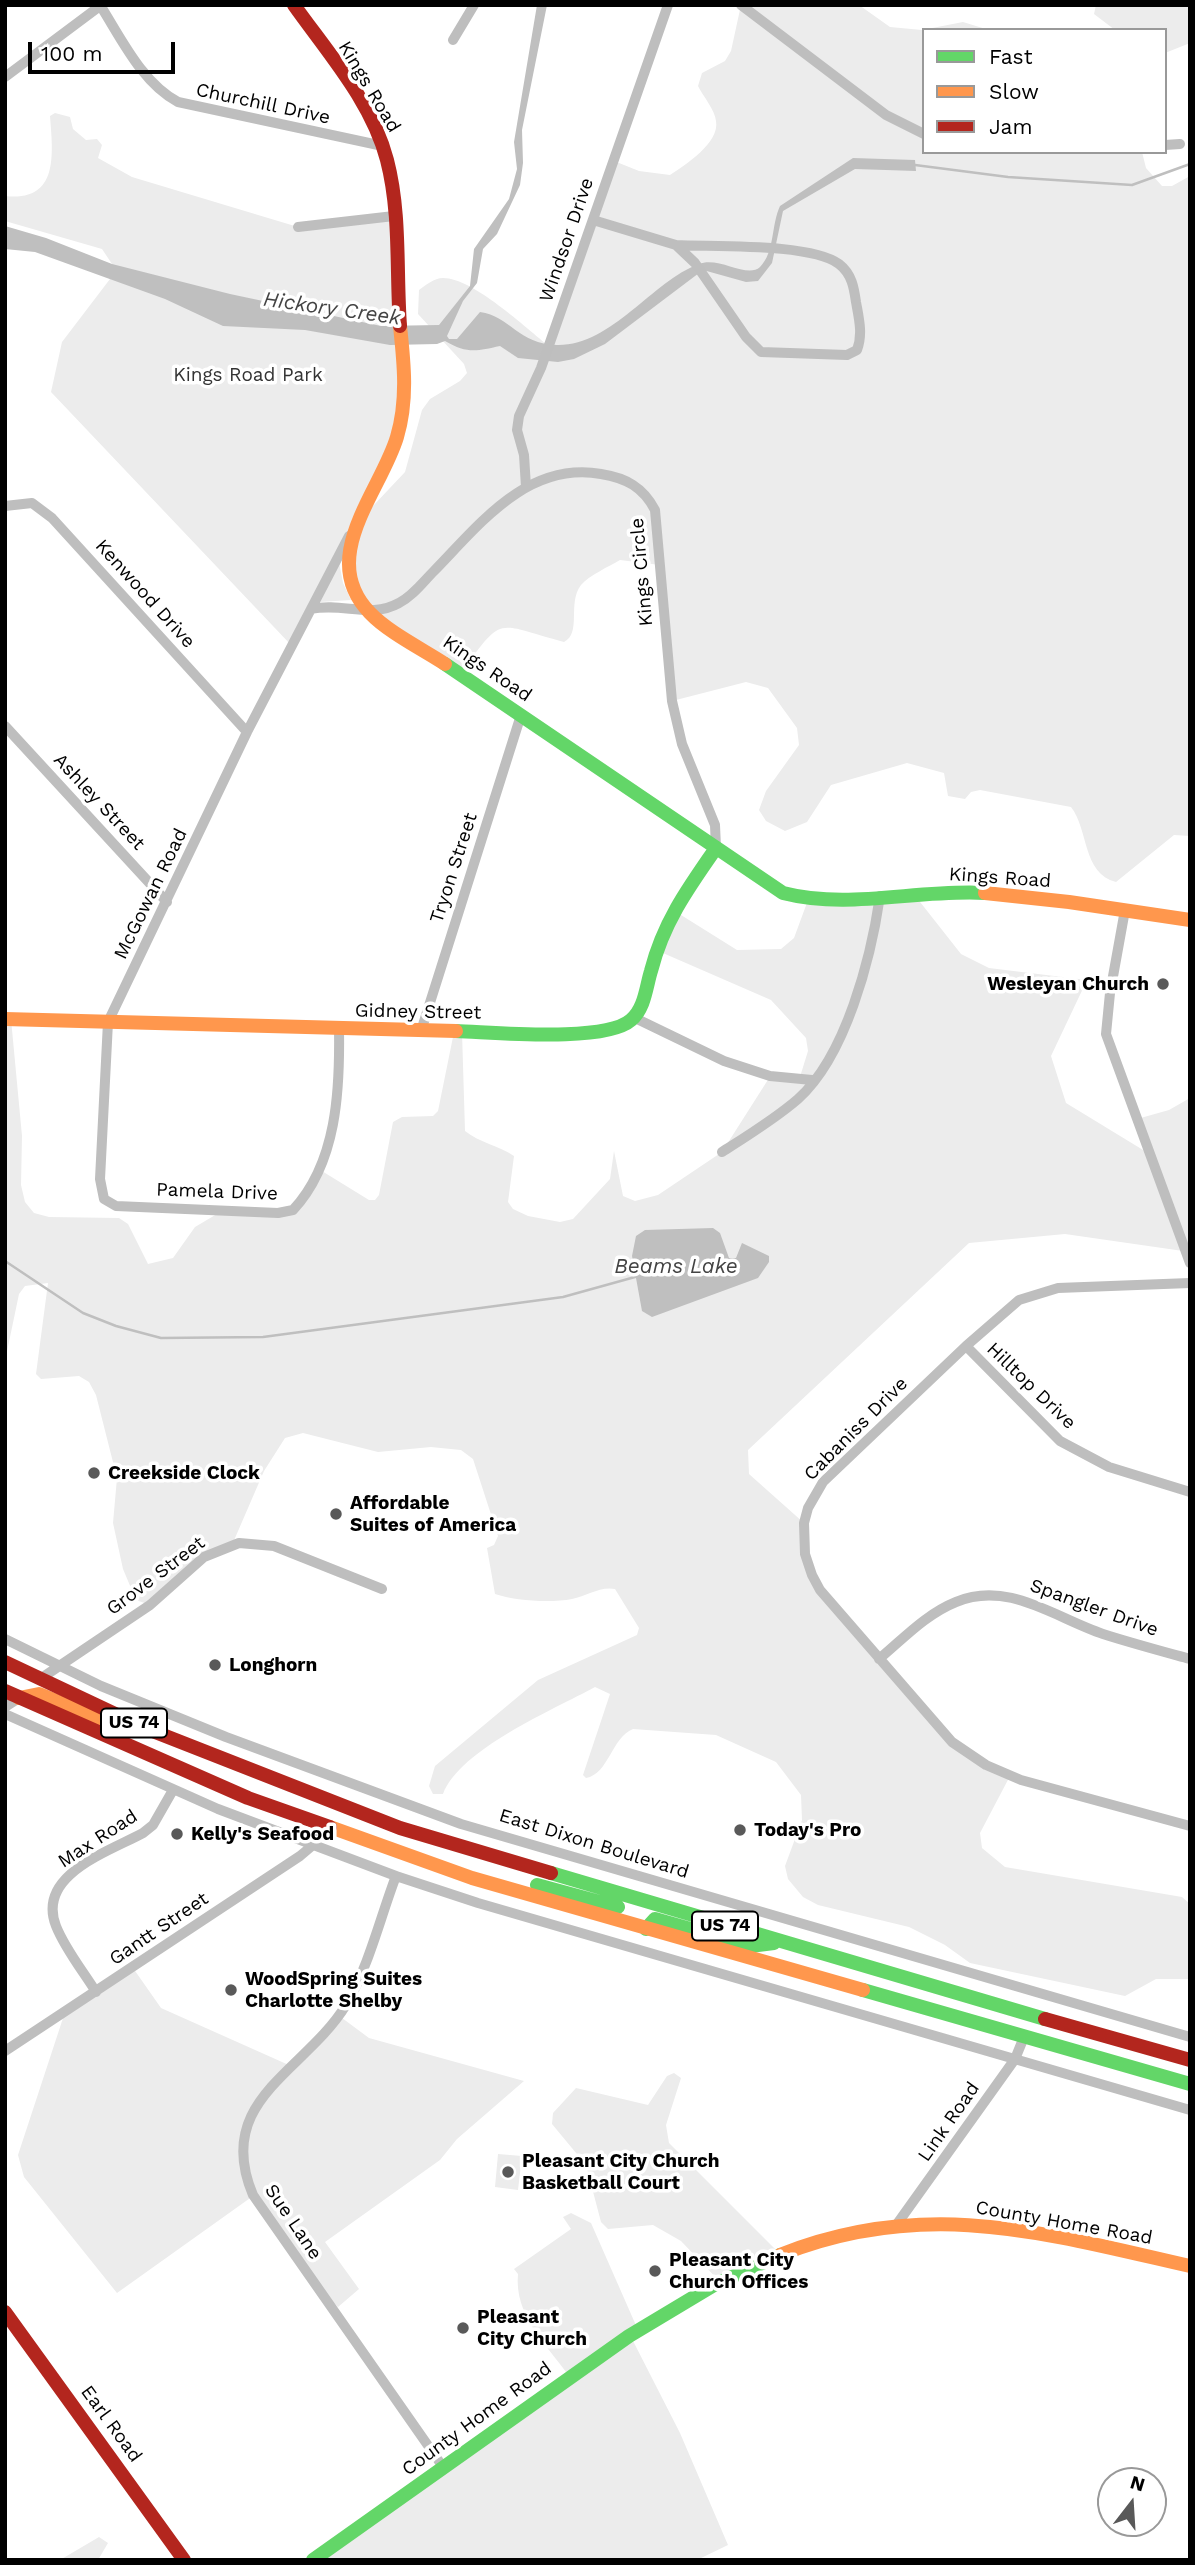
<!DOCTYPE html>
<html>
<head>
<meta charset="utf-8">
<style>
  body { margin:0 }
  #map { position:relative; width:1195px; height:2565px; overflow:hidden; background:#fff; font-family:"Work Sans",sans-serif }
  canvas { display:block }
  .frame { position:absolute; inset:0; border:7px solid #000; pointer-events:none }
  .legend { position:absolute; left:922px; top:28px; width:245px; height:126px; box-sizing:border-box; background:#fff; border:2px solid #999; margin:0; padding:9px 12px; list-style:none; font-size:21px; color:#000 }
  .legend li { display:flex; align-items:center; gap:14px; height:35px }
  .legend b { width:35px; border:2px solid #999 }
  .north { position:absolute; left:1097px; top:2467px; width:70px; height:70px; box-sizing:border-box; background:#fff; border:2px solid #999; border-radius:50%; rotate:17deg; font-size:19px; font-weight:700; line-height:28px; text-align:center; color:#000 }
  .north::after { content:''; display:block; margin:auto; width:24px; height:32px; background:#595959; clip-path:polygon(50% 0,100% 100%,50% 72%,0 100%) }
  .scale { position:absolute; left:28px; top:42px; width:147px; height:32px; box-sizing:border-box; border:4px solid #000; border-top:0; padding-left:9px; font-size:21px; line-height:24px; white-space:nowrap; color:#000; -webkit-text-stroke:5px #fff; paint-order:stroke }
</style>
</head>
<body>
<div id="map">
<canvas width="1195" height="2565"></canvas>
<div class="frame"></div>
<ul class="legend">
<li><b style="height:9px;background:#63d668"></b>Fast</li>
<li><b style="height:9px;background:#ff974d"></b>Slow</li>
<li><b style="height:9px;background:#b3261e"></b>Jam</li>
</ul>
<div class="north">N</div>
<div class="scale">100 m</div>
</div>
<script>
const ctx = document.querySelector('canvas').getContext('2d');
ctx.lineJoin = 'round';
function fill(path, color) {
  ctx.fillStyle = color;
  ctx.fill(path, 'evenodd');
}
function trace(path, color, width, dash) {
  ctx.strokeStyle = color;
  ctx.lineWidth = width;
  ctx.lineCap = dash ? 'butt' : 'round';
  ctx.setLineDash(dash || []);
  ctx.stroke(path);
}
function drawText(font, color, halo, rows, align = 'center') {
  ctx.font = font + ' "Work Sans",sans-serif';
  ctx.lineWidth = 7;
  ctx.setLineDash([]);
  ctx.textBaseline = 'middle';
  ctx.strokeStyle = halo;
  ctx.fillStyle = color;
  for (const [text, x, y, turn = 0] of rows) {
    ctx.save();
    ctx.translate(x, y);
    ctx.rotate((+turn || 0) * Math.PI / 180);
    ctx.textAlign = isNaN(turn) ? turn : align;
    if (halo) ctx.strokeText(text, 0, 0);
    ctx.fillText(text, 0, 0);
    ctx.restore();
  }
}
const green = new Path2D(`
  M741,5H859L890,27L922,30L963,22L989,30H924V152H1142L1146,168L1162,186H1172L1190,176V836L1174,835L1116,882C1082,873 1089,830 1071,807L980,790L971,792L965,799L948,796L944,773L907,763L831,785L807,822L785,831L766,821L759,810L766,791L799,745L797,728L768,688L746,682L672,701L660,565L620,560C608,567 590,575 581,585C567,603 582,633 564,642C494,623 504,614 460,674L363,605L350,542L291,645L51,392L62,342L110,279L112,264L102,249L5,221V196C59,202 53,155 50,116L55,113L70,117L73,129L86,140L97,139L102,145L98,158L132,177L298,227L394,216L403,412L356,524L405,472L422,410L430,399L460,381L467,373L464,364L418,314L419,290C426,285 434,278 443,278C473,278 526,328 550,347L614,161L639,171L670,175C685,165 720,143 716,121C715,110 703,96 698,86L702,73L725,61L731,51Z
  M1096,5H1190V43L1165,53V30H1115L1094,14Z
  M339,562L343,583L351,600L320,602Z
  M913,893L961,954L989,968L1087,980L1051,1056L1066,1103L1148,1153L1137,1119L1169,1110L1190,1098V1252L1065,1234L969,1243L748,1450L749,1474L804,1523L812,1575L940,1730L1010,1776L980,1833L982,1848L1005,1867L1182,1897L1190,1904V1979H1156L1125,1996L970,1963L945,1945L909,1927L818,1905L803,1897L788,1879L785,1866L802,1820L801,1795L776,1762L716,1735L633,1729C611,1738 609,1774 586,1778L583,1775L610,1694L595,1687C553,1710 460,1749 443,1794H433L429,1786L435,1766L538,1680L637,1635L639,1628L615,1589C600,1586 587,1596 572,1599C551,1603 515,1601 495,1594L487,1548L494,1545L498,1536L473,1459L461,1450L431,1447L378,1452L303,1433L285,1438L264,1471L232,1545L213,1552L150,1605L136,1600L123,1569L113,1523L117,1478L96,1395L89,1382L79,1376L41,1379L36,1374L48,1283L25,1286L19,1294L5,1361V1019H11L22,1136L21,1185L25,1202L34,1213L49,1217L119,1218L128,1224L148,1264L173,1258L195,1227L222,1211L293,1210L317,1168L369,1200H375L379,1195L393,1122L402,1117L433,1116L438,1111L454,1032H462L465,1131C480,1143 498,1145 514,1156L508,1202L513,1209L528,1216L560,1222L573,1219L610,1179L614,1151L623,1196L635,1201L658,1195L722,1152L771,1075L799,1080L808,1051L806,1038L771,1000L656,950L673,910L737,950L781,949L794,938L808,900Z
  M133,1968L161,2008L291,2066L338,2015L369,2038L524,2081L457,2139L440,2160L325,2242L359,2289L338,2307L314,2284L253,2196L117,2293L24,2177L18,2155L65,2012Z
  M674,2073L681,2078L666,2125L669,2143L782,2256L721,2283L681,2241L653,2225L608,2229L601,2222L586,2165L552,2124L553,2113L576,2088L648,2105L667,2076Z
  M498,2154L522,2156L518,2190L495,2187Z
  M571,2213L591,2223L638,2330L630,2335L680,2433L728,2545L697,2560H320L569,2376C546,2344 514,2315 518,2274L514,2269L571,2229L563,2217Z
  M99,2537L108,2543L98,2560H60Z`);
const water = new Path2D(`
  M537,5H547L522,130L523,163L520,185L497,234L483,249L477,283L463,301L447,336L449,339H457L480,312C510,316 518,344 557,345C612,346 652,281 699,264C719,256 747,279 760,267C775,252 771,225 780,206L853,158L915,160L916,171L855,169L783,211L772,263L758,281L746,282L703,270L605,344L574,359L558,362L518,358L500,346C477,351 467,354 445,341L437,344L390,345L305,330L223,326L165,299L35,252L5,249V226L46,238L112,264L230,294L381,326L439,325L470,286L474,249L509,199L517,169L514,142Z
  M713,1228L720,1233L729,1258H736L742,1243L769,1256V1262L758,1278L652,1317L642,1311L632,1256L636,1236L645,1230Z`);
const stream = new Path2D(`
  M915,165L1008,177L1132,185L1190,164
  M5,1261L83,1313L116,1326L161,1338L263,1337L563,1297L635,1277`);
const street = new Path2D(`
  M100,5C121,38 142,83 178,102L383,146
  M741,5L886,115L924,134
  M453,40L474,5
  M5,77L100,6
  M1165,145L1180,144
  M593,220L676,245L695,263L746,337L761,352L847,355L857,350C863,334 859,319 856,302C854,288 852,274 839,264C811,243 714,247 676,245
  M298,227L394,216
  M526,487L524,455L517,430L519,416L541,368L668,5
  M5,506L32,503L52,518L247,732
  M311,609C343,602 370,619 399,603C413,596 423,582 434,571C479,525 527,461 601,474C626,478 643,487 655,510L672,701L682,744L715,825L716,848
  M5,726L167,902
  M1125,910L1110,993L1106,1034L1190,1263
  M635,1018L724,1061L770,1076L812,1080
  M339,1029C340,1090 337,1163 293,1210L278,1213L116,1206L104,1199L100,1179L108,1022L247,732L349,536
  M421,1031L521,715
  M722,1152C747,1136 775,1119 798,1099C846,1056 871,958 880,896
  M1190,1283L1058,1288L1019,1300L966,1346L823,1482L808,1508L804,1523L805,1554L812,1575L820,1590L952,1742L986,1765L1021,1780L1190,1826
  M966,1346L1060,1441L1109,1467L1190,1492
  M5,1639L101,1686L226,1737L461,1824L1190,2037
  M879,1659C903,1639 926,1614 956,1602C1008,1580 1055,1618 1103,1634C1131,1643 1161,1651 1190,1659
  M40,1679L150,1605L204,1557L239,1543L274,1546L382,1589
  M5,1707L19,1698
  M5,1714L218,1809L396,1876L478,1903L1190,2110
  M396,1876C380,1918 369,1966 346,2005C305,2072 213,2100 253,2195L443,2467
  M96,1992C83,1971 65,1949 56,1926C36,1875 108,1852 143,1833L153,1825L173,1790
  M5,2051L300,1856L313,1845L321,1826
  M897,2224L1015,2059L1024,2037`);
const fast = new Path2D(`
  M445,664L783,893C849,910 917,889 985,893
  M456,1031C493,1032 605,1043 631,1020C645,1008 646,987 651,971C663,923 688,888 716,848
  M551,1873L1045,2019
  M537,1885L618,1907
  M646,1929L655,1919L750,1946L774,1943
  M863,1990L1190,2084
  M313,2560L629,2336L714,2285L780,2255`);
const slow = new Path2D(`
  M400,326C404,363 408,400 397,437C381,491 316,558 370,613C388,632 422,649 445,664
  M985,893L1069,902L1190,920
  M5,1019L456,1031
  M19,1698L39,1694L108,1722
  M330,1827L472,1878L863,1990
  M780,2255C925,2197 1045,2233 1190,2266`);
const jam = new Path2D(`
  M294,5C328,53 372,102 387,160C401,214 396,271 400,326
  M5,1662L145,1728L400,1828L551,1873
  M5,1691L248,1798L330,1827
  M1045,2019L1190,2060
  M5,2312L184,2560`);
const markers = [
  [1163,984,7,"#595959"],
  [94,1473,7,"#595959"],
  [336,1514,7,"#595959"],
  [215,1665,7,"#595959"],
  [740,1830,7,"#595959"],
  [177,1834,7,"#595959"],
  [231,1990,7,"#595959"],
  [508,2172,7,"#595959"],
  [655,2271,7,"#595959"],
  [463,2328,7,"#595959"]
];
const shields = [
  [134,1723,66],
  [725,1926,66]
];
const shieldNames = [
  ["US 74",134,1723],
  ["US 74",725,1926]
];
const streetNames = [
  ["Kings Road",369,87,59],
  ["Churchill Drive",263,104,12],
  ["Windsor Drive",567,240,-71],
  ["Kings Circle",642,572,-95],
  ["Kenwood Drive",145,594,48],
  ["Kings Road",487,669,34],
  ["Ashley Street",99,802,47],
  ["Tryon Street",454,868,-72],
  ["Kings Road",1000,878,4],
  ["McGowan Road",151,894,-64],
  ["Gidney Street",418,1012,1],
  ["Pamela Drive",217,1192,2],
  ["Hilltop Drive",1031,1386,44],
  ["Cabaniss Drive",856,1429,-45],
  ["Grove Street",156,1576,-37],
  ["Spangler Drive",1094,1608,20],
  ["Max Road",98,1839,-33],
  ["East Dixon Boulevard",594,1844,17],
  ["Gantt Street",159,1929,-34],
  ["Link Road",949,2122,-55],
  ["Sue Lane",293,2222,56],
  ["County Home Road",1064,2223,10],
  ["County Home Road",477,2419,-36],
  ["Earl Road",111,2424,54]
];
const parkNames = [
  ["Kings Road Park",248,375]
];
const poiNames = [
  ["Wesleyan Church",1149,984,"right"],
  ["Creekside Clock",108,1473],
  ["Affordable",350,1503],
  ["Suites of America",350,1525],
  ["Longhorn",229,1665],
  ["Today's Pro",754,1830],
  ["Kelly's Seafood",191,1834],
  ["WoodSpring Suites",245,1979],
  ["Charlotte Shelby",245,2001],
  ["Pleasant City Church",522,2161],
  ["Basketball Court",522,2183],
  ["Pleasant City",669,2260],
  ["Church Offices",669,2282],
  ["Pleasant",477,2317],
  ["City Church",477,2339]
];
const waterNames = [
  ["Hickory Creek",332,309,8],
  ["Beams Lake",676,1267]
];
fill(green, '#ececec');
fill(water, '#bfbfbf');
trace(stream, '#bfbfbf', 2.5);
trace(street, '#bebebe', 10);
trace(fast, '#63d668', 14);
trace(slow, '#ff974d', 14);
trace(jam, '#b3261e', 14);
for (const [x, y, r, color] of markers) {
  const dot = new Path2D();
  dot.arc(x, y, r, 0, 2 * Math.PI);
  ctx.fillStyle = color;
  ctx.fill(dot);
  trace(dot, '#fff', 2.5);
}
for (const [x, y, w] of shields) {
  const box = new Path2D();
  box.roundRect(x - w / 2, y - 14.5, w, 29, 5);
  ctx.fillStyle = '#fff';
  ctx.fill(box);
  trace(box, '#000', 2);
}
drawText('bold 18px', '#000', null, shieldNames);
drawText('19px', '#000', '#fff', streetNames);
drawText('19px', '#333', '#fff', parkNames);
drawText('bold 19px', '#000', '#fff', poiNames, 'left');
drawText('italic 21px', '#444', '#fff', waterNames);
</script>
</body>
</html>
